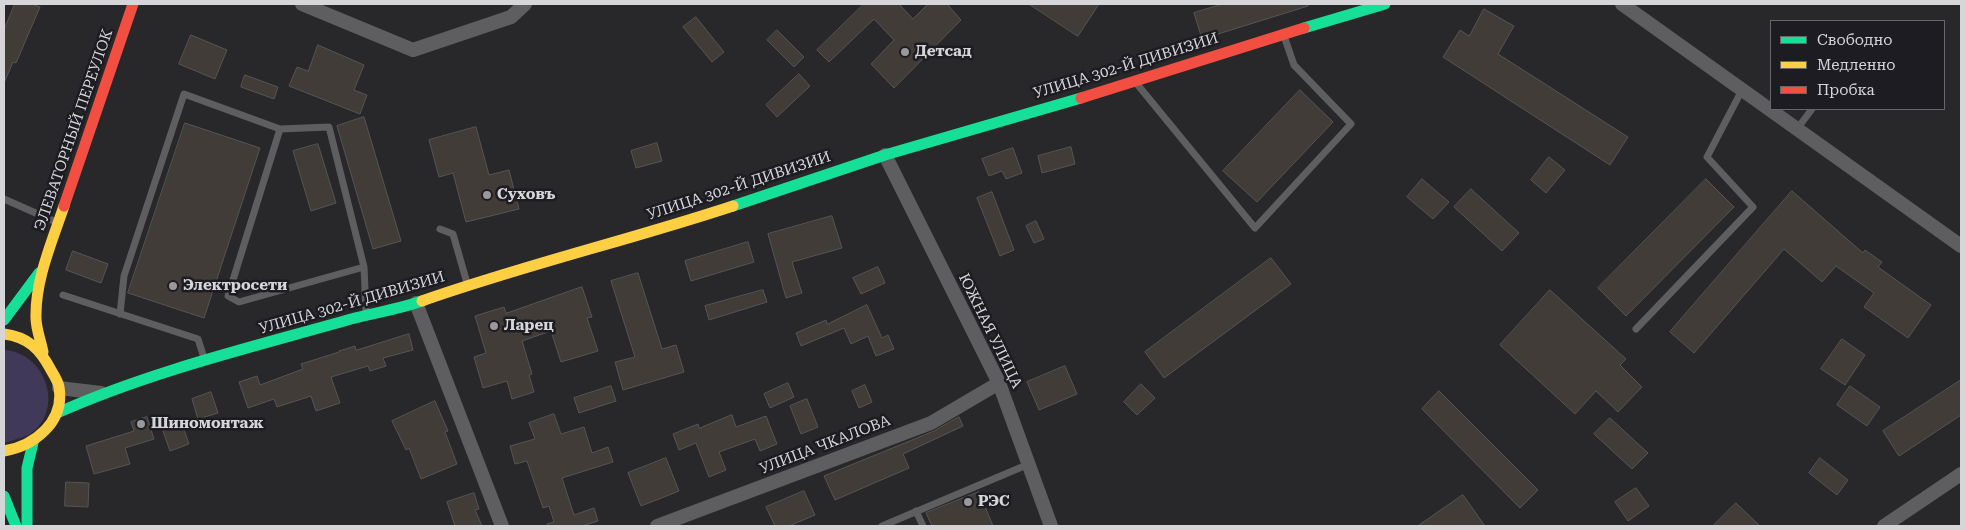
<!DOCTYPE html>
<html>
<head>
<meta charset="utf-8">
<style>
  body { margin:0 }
  #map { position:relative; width:1965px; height:530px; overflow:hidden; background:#28272a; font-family:"Roboto Serif",serif }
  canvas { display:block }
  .frame { position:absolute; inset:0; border:5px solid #d6d6d9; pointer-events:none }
  .legend { position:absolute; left:1770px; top:20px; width:175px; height:90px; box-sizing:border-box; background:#1d1c22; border:1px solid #67666b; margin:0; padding:6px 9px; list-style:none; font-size:15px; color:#d6d6d9 }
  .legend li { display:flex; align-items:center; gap:10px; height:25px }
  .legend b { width:25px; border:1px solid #67666b }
</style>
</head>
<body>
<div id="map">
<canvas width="1965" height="530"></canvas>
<div class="frame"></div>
<ul class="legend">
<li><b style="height:6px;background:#16e098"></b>Свободно</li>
<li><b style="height:6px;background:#ffcf43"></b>Медленно</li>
<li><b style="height:6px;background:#f24e42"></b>Пробка</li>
</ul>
</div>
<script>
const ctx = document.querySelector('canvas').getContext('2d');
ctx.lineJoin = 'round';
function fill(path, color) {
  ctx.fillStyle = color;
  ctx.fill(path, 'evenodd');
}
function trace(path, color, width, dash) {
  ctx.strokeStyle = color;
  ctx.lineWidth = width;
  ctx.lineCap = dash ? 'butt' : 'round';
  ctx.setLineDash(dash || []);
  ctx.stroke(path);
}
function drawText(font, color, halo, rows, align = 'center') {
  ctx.font = font + ' "Roboto Serif",serif';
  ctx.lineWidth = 5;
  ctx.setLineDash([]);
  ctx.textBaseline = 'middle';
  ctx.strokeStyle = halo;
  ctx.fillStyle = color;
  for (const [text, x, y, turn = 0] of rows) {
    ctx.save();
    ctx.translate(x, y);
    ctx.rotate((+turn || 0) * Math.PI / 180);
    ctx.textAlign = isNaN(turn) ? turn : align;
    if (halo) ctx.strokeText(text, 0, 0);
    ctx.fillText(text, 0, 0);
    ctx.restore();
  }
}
const green = new Path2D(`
  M4,350C45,352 66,409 30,434C23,438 12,440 4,443Z`);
const building = new Path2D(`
  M15,4H32L40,7L16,63L13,62L4,83V30Z
  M864,4H899L913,19L928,4H947L961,20L894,88L871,64L894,40L874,19L829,62L817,50Z
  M1029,4H1099L1078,36Z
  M1223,4H1308V6L1202,39L1194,13Z
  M1484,9L1514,26L1498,54L1628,137L1610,165L1443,57L1460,30L1469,36Z
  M696,17L724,52L712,62L683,27Z
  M777,30L804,57L794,67L767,40Z
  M191,35L227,50L215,79L179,64Z
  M318,45L364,65L354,90L367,95L360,114L289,86L297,67L308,71Z
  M799,74L810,86L777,117L766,105Z
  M245,75L278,87L274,99L241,87Z
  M1300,90L1333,122L1257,202L1223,171Z
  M364,117L401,241L373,249L337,126Z
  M185,123L260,148L204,318L128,293Z
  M476,127L489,175L509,170L519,209L466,222L453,173L439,177L429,140Z
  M657,143L662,161L636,168L631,151Z
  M318,144L336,203L311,211L293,151Z
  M1071,147L1075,164L1042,173L1038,156Z
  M1013,148L1022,173L1006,179L1002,171L989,176L982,159Z
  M1549,157L1565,170L1546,193L1531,180Z
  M1422,179L1449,202L1433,219L1407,197Z
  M1706,179L1734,207L1626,316L1598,288Z
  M1471,189L1519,233L1502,251L1454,207Z
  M1792,191L1863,253L1865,250L1882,262L1878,267L1931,305L1908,338L1864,307L1874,293L1836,266L1822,282L1784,249L1694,353L1670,332Z
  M992,192L1014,250L1000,256L977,198Z
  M832,216L842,248L792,262L802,293L786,298L768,234Z
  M1036,221L1044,239L1034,243L1026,226Z
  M748,242L754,262L691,281L685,261Z
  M73,251L108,264L101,283L66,270Z
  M1271,258L1291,284L1164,378L1145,352Z
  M878,267L885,283L861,294L853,278Z
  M638,273L662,349L676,345L684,372L623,390L615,362L635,357L611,281Z
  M582,287L592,317L587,318L598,351L561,362L551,331L522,341L532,374L529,375L534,392L512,399L507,381L483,388L474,357L486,353L475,316L504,307L506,313Z
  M763,290L767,302L709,320L705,306Z
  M1550,290L1626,359L1620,365L1642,387L1618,412L1596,391L1575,414L1500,345Z
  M867,305L882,338L888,335L894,349L876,356L868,336L851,344L844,328L801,346L796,333L826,320L827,324Z
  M409,334L413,350L383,358L386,366L370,371L368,366L331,377L340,403L316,411L311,396L277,407L274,399L248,408L239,382L257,376L260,385L303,369L301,364L339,352V351L355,346L356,350Z
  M1842,339L1865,355L1845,385L1821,369Z
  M1065,366L1077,394L1039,410L1027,382Z
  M1961,380V415L1899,456L1883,431Z
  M788,383L794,397L770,408L764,394Z
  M1141,384L1155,398L1137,415L1124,402Z
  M865,385L872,402L859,408L852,391Z
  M611,386L616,401L579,413L574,398Z
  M1850,386L1880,407L1867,426L1837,405Z
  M1439,391L1538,490L1520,508L1422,409Z
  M211,392L218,413L198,419L192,399Z
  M807,399L818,427L801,434L790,406Z
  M435,401L448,431L445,432L457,464L421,479L409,448L406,450L392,421Z
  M554,414L561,434L584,427L592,453L608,447L613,462L562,478L574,515L594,508L598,521L582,526H547V524L554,522L549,506L543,508L527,461L515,464L510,446L535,439L529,423Z
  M732,415L736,427L766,416L777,444L760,451L755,439L719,452L726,470L709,477L696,443L679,450L673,434L698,424L699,428Z
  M147,417L154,439L125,448L130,464L94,474L86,446L134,431L131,422Z
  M959,417L963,426L903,454L909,468L835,500L824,476L934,431Z
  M1610,418L1648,453L1632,469L1594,434Z
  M182,424L189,444L170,451L163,431Z
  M666,458L679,491L641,506L628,473Z
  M1820,458L1848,480L1837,495L1809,473Z
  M66,482L89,483L88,507L65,506Z
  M1636,488L1649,506L1628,521L1615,502Z
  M804,491L815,515L789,526H775L766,507Z
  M979,492L993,526H932L926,513Z
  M474,493L479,509L475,510L482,526H455L447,502Z
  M1463,495L1485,526H1418Z
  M1736,503L1760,526H1713Z`);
const lane = new Path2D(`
  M1137,84L1255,228L1351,124L1294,65L1284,36
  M280,129L228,296L239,302L364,267
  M1797,129L1812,109
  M4,199L56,222
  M440,229L453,234L467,283
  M63,295L198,339L205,361
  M120,314L124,276L184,94L280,129L329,127L364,267L366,312
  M1636,329L1753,207L1707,157L1742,90
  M916,511L923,526
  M882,526L1029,464`);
const street = new Path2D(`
  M302,4L413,50L511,17L525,4
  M1622,4L1961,246
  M885,155L999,383L1051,526
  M416,303L502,526
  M59,388L101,393
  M657,526L931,423L999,383
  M1884,526L1961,474`);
const fast = new Path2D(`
  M1304,28L1385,4
  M733,206L885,155L1081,98
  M4,320L39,273
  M57,413C151,371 253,347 351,319C374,313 399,309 422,301
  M4,496L16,526
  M27,526V468L33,443`);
const slow = new Path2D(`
  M422,301C524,265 630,240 733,206
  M4,334C28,337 40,349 51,370C54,375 58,381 59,387C65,422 34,446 4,451
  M43,352C41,341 36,329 36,318C35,280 52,242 64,206`);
const jam = new Path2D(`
  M1081,98L1304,28
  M64,206L133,4`);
const markers = [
  [905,52,5,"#99999c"],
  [487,195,5,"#99999c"],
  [173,286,5,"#99999c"],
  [494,326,5,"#99999c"],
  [141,424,5,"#99999c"],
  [968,502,5,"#99999c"]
];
const poiNames = [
  ["Детсад",915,52],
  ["Суховъ",497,195],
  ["Электросети",183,286],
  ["Ларец",504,326],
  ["Шиномонтаж",151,424],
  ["РЭС",978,502]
];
const streetNames = [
  ["УЛИЦА 302-Й ДИВИЗИИ",1126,66,-17],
  ["ЭЛЕВАТОРНЫЙ ПЕРЕУЛОК",74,130,-71],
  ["УЛИЦА 302-Й ДИВИЗИИ",739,186,-18],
  ["УЛИЦА 302-Й ДИВИЗИИ",352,303,-16],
  ["ЮЖНАЯ УЛИЦА",990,331,64],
  ["УЛИЦА ЧКАЛОВА",825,445,-21]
];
fill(green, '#40395a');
fill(building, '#423c38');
trace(building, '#565555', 1);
trace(lane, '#5e5d5f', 7);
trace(street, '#5e5d5f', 14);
trace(fast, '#16e098', 11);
trace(slow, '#ffcf43', 11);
trace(jam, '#f24e42', 11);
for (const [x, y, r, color] of markers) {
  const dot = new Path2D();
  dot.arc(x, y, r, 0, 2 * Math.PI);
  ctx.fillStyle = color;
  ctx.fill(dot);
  trace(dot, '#1d1c22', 2);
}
drawText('bold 15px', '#d6d6d9', '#1d1c22', poiNames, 'left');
drawText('15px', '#d6d6d9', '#1d1c22', streetNames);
</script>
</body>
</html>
